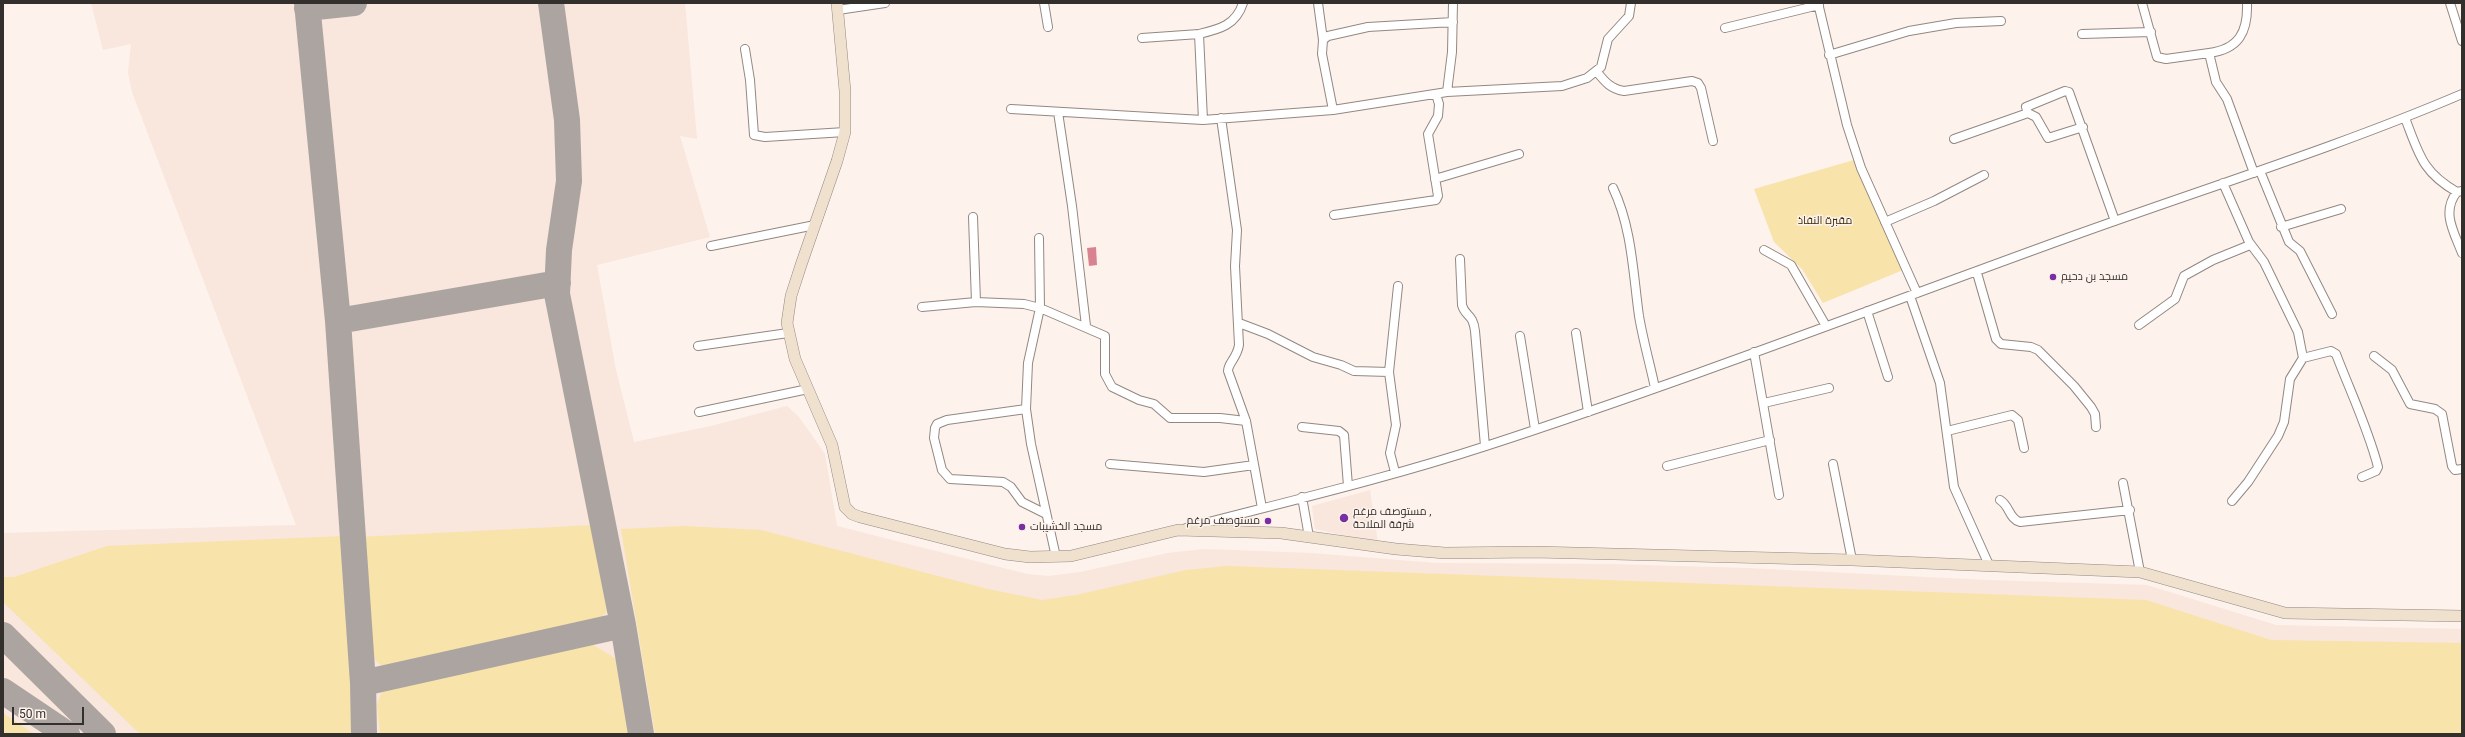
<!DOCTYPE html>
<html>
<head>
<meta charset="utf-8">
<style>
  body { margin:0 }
  #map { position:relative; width:2465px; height:737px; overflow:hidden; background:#fdf2ec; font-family:Roboto,sans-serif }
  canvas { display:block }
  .frame { position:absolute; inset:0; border:4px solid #332f2c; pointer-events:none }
  .scale { position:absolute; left:12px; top:707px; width:72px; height:18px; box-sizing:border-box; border:2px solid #332f2c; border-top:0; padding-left:5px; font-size:12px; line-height:14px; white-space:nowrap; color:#332f2c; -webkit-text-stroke:3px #fdf2ec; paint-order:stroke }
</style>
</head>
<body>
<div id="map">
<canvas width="2465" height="737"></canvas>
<div class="frame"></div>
<div class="scale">50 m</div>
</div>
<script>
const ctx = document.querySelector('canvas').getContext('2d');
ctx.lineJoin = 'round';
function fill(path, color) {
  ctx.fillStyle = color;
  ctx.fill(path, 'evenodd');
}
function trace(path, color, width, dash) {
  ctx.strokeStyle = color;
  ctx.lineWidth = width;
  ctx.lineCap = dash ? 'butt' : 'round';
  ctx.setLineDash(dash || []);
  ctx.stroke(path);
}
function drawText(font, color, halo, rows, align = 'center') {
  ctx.font = font + ' Roboto,Cairo,sans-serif';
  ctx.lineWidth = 3;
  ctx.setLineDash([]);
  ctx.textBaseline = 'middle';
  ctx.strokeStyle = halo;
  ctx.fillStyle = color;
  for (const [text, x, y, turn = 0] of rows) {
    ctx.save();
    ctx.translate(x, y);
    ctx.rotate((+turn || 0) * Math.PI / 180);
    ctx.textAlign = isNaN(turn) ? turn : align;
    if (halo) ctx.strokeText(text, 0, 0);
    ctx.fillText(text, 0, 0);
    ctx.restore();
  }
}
const built = new Path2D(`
  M91,3H685L697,139L680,136L710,237L597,265L616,370L634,442L711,426L787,406L799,417L825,454L837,526L1027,574L1049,576L1080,572L1168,553L1204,549L1311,553L1436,563L1610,564L1747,568L1985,580L2147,585L2276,625L2462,629V734H3V533L296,525L132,92L128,73L131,44L103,50Z
  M1370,490L1378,543L1315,529L1312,506Z`);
const green = new Path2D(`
  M1854,160L1903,270L1823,303L1802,269L1774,242L1754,189Z
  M594,525L610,596L609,609L596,623L396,670C382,667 376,664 370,650L359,537Z
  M684,526L761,530L988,589L1042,600L1076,595L1186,570L1228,566L2146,600L2271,640L2462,643V734H655L621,529Z
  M344,536L353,734H140L3,602V577H14L107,546Z
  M588,642L615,658L621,669L634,734H380L377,705L382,691Z
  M3,713L34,734H3Z`);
const water = new Path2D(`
  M1096,247L1097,265L1089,266L1087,248Z`);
const taxiway = new Path2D(`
  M307,3L338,321L363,683L364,734
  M551,3L567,120L569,181L559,250L557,294L623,625L641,734
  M307,8L354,3
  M338,321L558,283
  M3,635L103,734
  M363,683L623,625
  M3,691L67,734`);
const street = new Path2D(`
  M1044,3L1048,27
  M1318,3L1323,40
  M1818,3L1847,125L1861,168L1917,293
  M2142,3L2157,57L2166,59L2209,53L2216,82L2227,99L2254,173
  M2450,3L2462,41
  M838,10L885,3
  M1725,28L1819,5
  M1199,34C1220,29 1236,25 1243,3
  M2082,34L2151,32
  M1142,38L1199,34L1203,120
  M745,49L750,80L754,135L765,137L845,132
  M2209,53C2239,49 2248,32 2247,3
  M1829,55L1909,31L1956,23L2001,21
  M1597,72C1605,82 1611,89 1624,91L1692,81L1698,83L1701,88L1713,141
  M1447,92L1452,52L1453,3
  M1011,109L1203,120L1333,110L1447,92L1562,86L1587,78L1601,67L1608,39L1629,16L1631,3
  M1333,110L1322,54L1323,40L1328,36L1368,27L1453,22
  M1058,112L1072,206L1086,326
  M2028,113L2036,117L2048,138L2083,127
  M1221,118L1237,230L1235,266L1239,345C1237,358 1228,363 1228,371L1246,421L1262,508
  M2405,118C2419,154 2422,172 2457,192L2462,191
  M1954,139L2028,113L2026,107L2065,91L2069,92L2115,221
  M2260,171L2289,242L2300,251L2332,314
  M1435,179L1519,154
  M2223,183L2249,242L2264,262L2298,332L2303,358L2290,379L2284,422L2278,436L2248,482L2232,501
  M1613,188C1632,228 1633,273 1639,316C1643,340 1650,364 1655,388
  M2457,192C2441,212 2454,232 2462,253
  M1334,215L1436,200L1438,196L1428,134L1438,116L1439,104L1436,94
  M973,217L976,302
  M1885,222L1934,201L1984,175
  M2281,227L2341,209
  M1039,238L1040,308L1028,363L1026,409L1031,444L1056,557
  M711,246L815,225
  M1764,250L1791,265L1826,326
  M1460,259L1462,305C1465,317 1473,313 1475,331L1485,446
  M1977,273L1996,339L2001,344L2031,347L2038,350L2074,386L2091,407L2095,414L2096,427
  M1910,296L1940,383L1954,487L1989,565
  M922,307L976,302L1024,304L1040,308L1105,336V374L1112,387L1139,400L1154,404L1170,418H1220L1246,421
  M1867,311L1888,377
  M1239,323L1268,334L1313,357L1341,365L1354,371L1389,372
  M2139,325L2175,299L2184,276L2213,260L2250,245
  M1576,333L1588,412
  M1520,336L1535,429
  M698,346L788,333
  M1754,352L1779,495
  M2374,356L2392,370L2410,404L2435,409L2442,414L2452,466L2455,470L2462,469
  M2303,358L2331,351L2336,354C2350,391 2368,428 2378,467L2376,471L2362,477
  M1764,403L1829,388
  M1026,409L947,420L937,424L935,428L934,438L942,470L950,479L1003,482L1011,487L1022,502L1046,514
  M699,412L808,389
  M1302,427L1339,431L1344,435L1348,486
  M1947,431L2012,415L2018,420L2024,448
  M1110,464L1204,472L1254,465
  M1833,464L1852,560
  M1667,466L1770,440
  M1395,472L1390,453L1396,425L1389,372L1398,286
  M2123,483L2140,572
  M1302,497L1309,537
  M2000,500C2010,506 2009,519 2020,522L2130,510
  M1186,528C1286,502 1388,478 1486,446C1682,382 1874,308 2067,238C2199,190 2333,149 2462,94`);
const secondary = new Path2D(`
  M837,3L845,91V132L837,161L801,265L791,296L787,323L795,359L832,445L845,507L852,514L860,517L1005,554L1030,557L1071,556L1178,530L1281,533L1396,549L1445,553L1535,552L1852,560L2140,572L2285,613L2462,616`);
const markers = [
  [2053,277,4,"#782fa1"],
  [1344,518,5,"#782fa1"],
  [1268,521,4,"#782fa1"],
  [1022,527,4,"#782fa1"]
];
const parkNames = [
  ["مقبرة النفاذ",1825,221]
];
const poiNames = [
  ["مسجد بن دحيم",2061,277],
  ["مستوصف مرغم ,",1353,512],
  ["شرفة الملاحة",1353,525],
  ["مستوصف مرغم",1260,521,"right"],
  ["مسجد الخشيبات",1030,527]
];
fill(built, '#f9e6dc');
fill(green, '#f8e3ab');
fill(water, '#d98390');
trace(taxiway, '#aca4a0', 26);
trace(street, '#928882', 10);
trace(secondary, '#928882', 12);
trace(street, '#fff', 8);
trace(secondary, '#f0e1ce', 11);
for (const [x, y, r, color] of markers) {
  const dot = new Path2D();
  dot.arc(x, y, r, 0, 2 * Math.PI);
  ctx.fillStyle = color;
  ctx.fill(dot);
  trace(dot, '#fdf2ec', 1.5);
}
drawText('11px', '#392d08', '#fdf2ec', parkNames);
drawText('11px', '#332f2c', '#fdf2ec', poiNames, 'left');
</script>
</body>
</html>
